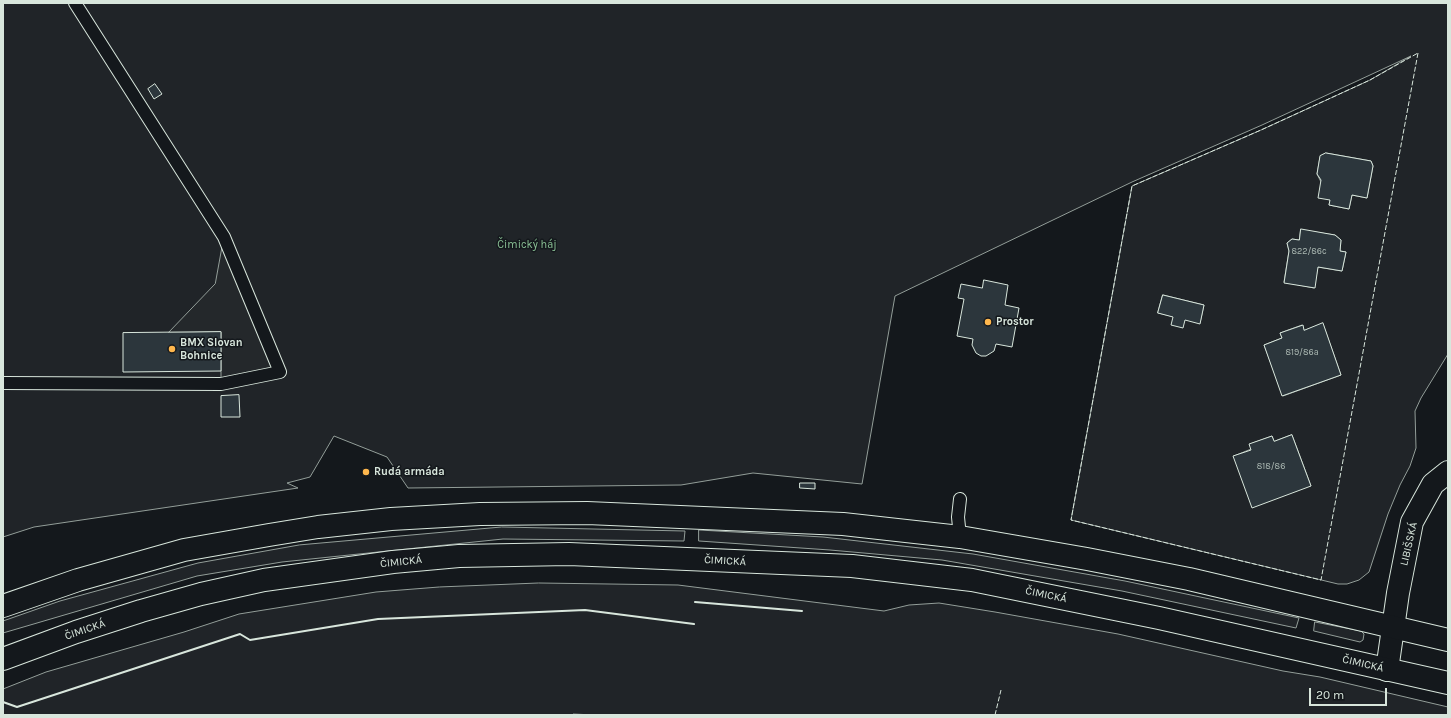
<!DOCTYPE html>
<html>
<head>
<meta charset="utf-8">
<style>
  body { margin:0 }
  #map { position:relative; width:1451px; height:718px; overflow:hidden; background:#14181c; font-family:Karla,sans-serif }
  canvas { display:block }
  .frame { position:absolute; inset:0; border:4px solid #d8e6dc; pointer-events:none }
  .scale { position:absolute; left:1309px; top:688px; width:78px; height:18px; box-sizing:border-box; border:2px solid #d8e6dc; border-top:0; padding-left:5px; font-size:12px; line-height:14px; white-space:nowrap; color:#d8e6dc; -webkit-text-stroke:3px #14181c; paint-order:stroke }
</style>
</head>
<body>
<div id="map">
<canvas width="1451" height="718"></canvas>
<div class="frame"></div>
<div class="scale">20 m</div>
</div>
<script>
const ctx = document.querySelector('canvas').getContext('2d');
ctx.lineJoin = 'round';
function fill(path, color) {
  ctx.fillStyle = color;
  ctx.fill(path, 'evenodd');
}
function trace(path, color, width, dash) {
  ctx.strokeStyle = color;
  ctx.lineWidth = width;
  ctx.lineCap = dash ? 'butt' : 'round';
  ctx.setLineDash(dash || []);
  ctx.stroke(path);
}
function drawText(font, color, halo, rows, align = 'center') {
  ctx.font = font + ' Karla,sans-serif';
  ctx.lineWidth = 3;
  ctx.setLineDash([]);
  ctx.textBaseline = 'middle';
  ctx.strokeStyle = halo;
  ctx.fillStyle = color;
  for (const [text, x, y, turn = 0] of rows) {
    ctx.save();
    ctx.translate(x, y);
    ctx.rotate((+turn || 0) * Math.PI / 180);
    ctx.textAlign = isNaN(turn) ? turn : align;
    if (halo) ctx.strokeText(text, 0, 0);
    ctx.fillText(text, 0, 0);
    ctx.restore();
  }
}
const green = new Path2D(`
  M5,3H1448V354L1421,398L1415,411L1416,448L1410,466L1400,485L1388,514L1369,572L1359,580L1347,584H1338L1071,520L1132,186L1261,130L1370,80L1411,56L1262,125L1132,182L895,296L862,484L753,473L681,485L408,488L387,457L334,436L310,477L287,483L298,488L34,527L3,537V5ZM1326,153L1371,161L1373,166L1367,198L1352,195L1349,209L1329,205L1330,200L1317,174L1320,157ZM1301,230L1335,235L1341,240L1340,251L1346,252L1342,271L1318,267L1314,288L1284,282L1289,251L1287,243L1292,239L1299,240ZM1163,295L1204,305L1200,323L1158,313ZM1323,324L1341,375L1283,396L1264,345L1282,338L1280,333L1302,325L1304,330ZM1292,435L1311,486L1234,456L1251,449L1250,444L1272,436L1274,441Z
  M502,527L685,531L684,541L503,539L282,562L197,576L3,633V621L60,601L198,563L299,545Z
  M699,530L823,537L973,554L1125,581L1299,618L1296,628L1122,591L942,560L830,550L699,541Z
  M539,583L678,585L884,611L909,605L939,603L995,612L1118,634L1283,671L1320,677L1448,707V715H594L573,714V715H3V689L46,672L184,632L239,614L376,592L439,587Z
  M1315,622L1361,631L1364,634L1363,640L1360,642L1314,631Z`);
const parking = new Path2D(`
  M224,237L280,372L221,384V332L168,333L215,284Z`);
const building = new Path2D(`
  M155,84L162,94L154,99L148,89Z
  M1326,153L1371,161L1373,166L1367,198L1352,195L1349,209L1329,205L1330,200L1318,198L1321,180L1317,174L1320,156Z
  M1301,229L1335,235L1341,240L1340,251L1346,252L1342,271L1318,267L1315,288L1284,283L1289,251L1287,243L1292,239L1299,240Z
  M984,280L1008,285L1005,305L1019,308L1012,347L996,344L994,351L986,356H981L976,353L972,345L973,339L957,336L964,299L958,298L961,284L982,288Z
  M1163,295L1204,305L1200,324L1185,320L1183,328L1171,325L1173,317L1158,313Z
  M1323,323L1341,375L1282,396L1264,345L1282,338L1280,333L1303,325L1304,330Z
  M221,332V371L123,372V333Z
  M239,395L240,417H221V396Z
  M1292,435L1311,486L1252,508L1233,456L1251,450L1249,444L1272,436L1274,441Z
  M800,483H815V489L800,488Z`);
const service = new Path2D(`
  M3,383L221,384L280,372L224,237L75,3
  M960,499L958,517L960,537`);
const minor = new Path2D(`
  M1387,670L1398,593L1412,522L1433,484L1448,472`);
const secondary = new Path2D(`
  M3,606L78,580L184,550L269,535L318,527L391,519L480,514L587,513L843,524L960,537L1087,559L1189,579L1448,640
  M3,659L76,632L141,611L201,594L264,580L393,562L459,556L569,554L852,566L972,580L1159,618L1448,683`);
const fence = new Path2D(`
  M1418,53L1321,580L1071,520L1132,186L1261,130L1370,80Z
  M995,715L1001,690`);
const wall = new Path2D(`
  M695,602L802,611
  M3,702L17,707L240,634L250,640L378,619L585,610L694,624`);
const markers = [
  [988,322,4,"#ffb74d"],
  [172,349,4,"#ffb74d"],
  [366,472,4,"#ffb74d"]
];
const numberNames = [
  ["822/86c",1309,251],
  ["819/86a",1302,352],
  ["818/86",1271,466]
];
const parkNames = [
  ["Čimický háj",527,245]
];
const poiNames = [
  ["Prostor",996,322],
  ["BMX Slovan",180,343],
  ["Bohnice",180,356],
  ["Rudá armáda",374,472]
];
const streetNames = [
  ["LIBIŠSKÁ",1409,544,-77],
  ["ČIMICKÁ",725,561,3],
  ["ČIMICKÁ",401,562,-6],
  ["ČIMICKÁ",1046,595,12],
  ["ČIMICKÁ",85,630,-19],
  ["ČIMICKÁ",1363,664,13]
];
fill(green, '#202428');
trace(green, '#939e99', 1);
fill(parking, '#24282b');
trace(parking, '#939e99', 1);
fill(building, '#2c363c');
trace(building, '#d8e6dc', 1);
trace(service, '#d8e6dc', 14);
trace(minor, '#d8e6dc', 24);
trace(secondary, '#d8e6dc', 24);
trace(service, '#14181c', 12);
trace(minor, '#14181c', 22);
trace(secondary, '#14181c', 22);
trace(fence, '#d8e6dc', 1, [5, 2]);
trace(wall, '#d8e6dc', 2);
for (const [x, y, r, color] of markers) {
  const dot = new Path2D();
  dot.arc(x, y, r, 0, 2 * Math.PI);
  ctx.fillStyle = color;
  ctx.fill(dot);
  trace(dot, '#14181c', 1.5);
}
drawText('9px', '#adbab4', null, numberNames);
drawText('11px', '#8ac095', '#14181c', parkNames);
drawText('bold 11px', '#d8e6dc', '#14181c', poiNames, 'left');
drawText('11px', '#d8e6dc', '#14181c', streetNames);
</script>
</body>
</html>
